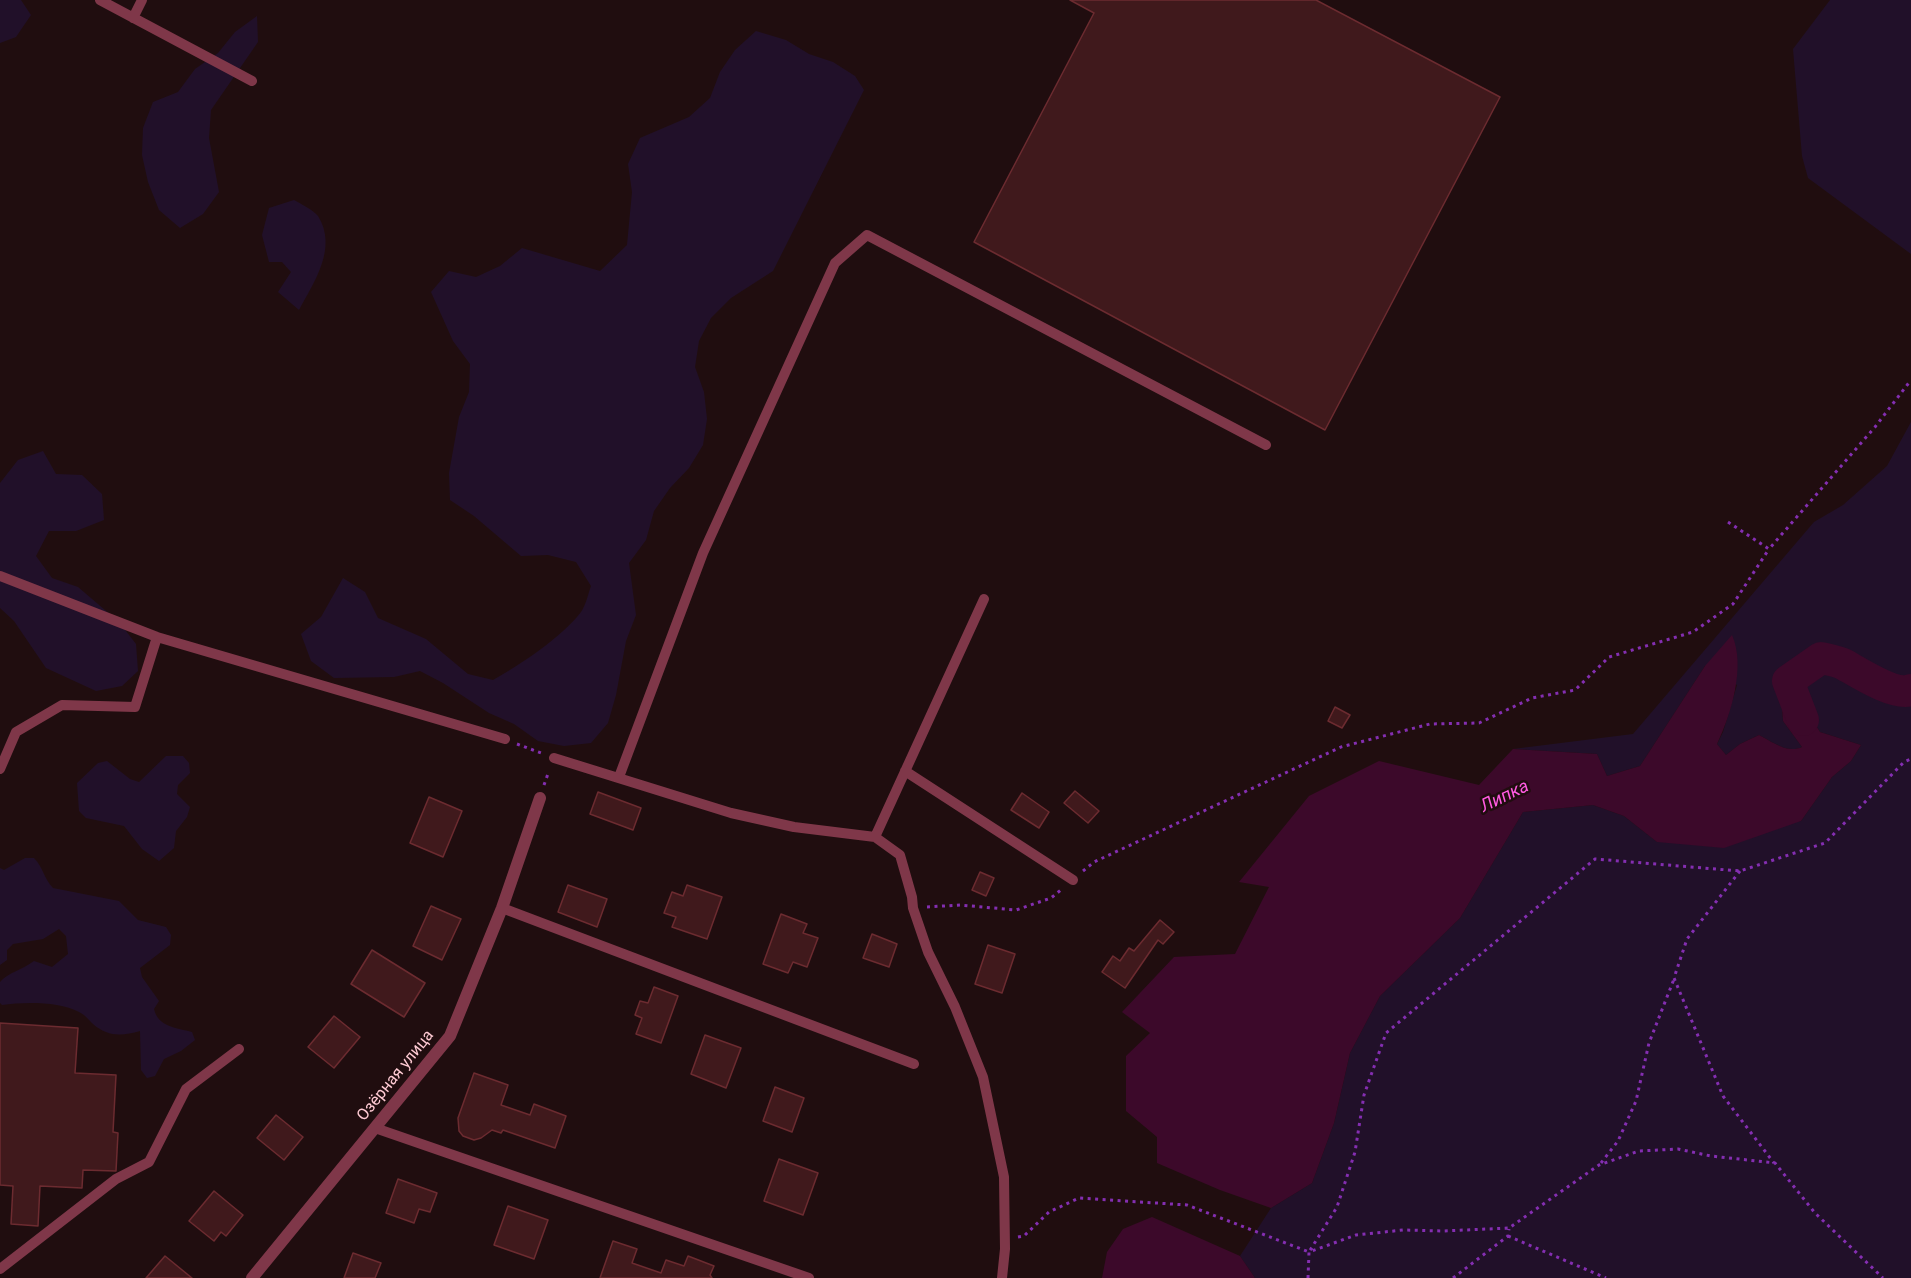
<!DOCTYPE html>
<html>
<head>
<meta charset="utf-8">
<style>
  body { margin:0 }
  canvas { display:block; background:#200d0f }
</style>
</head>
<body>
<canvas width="1911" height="1278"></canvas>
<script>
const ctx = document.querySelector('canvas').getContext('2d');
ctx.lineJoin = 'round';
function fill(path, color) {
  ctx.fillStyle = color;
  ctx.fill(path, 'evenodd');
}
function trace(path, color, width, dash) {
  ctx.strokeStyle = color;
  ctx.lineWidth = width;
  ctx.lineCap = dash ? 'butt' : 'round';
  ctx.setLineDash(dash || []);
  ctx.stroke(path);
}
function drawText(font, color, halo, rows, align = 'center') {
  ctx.font = font + ' Roboto,sans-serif';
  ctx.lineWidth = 5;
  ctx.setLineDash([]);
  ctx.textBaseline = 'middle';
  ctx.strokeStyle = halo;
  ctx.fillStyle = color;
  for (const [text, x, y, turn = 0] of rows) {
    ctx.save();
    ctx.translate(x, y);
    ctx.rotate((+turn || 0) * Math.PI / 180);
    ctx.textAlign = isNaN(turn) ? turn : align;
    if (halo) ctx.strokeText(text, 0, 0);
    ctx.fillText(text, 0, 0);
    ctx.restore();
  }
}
const green = new Path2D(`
  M0,0H21L31,15L16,37L0,43Z
  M1830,0H1911V254L1808,178L1802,156L1793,49Z
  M257,16L258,42L211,110L209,138L219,192L203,214L180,228L159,210L148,182L142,155L143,128L153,102L178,92L195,69L218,53L235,32Z
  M756,31L786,40L809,54L833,62L855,76L864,90L773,271L731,298L711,318L699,341L695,367L704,392L707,419L703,445L689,468L670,488L654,511L646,540L629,563L636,615L626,641L616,695L608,723L591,743L564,746L538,741L514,724L489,713L443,683L420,671L394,677L334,678L311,661L301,634L321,617L343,578L365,592L378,618L426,639L468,674L493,680C520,665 562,637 581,612C586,605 588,594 591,586L576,562L548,555L521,556L474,516L450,500L449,473L459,417L469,392L470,364L453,341L431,292L449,271L476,277L500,266L522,248L600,271L627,245L632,192L628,164L640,138L689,117L710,98L720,72L735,50Z
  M294,200C301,204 313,210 318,216C338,248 314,282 299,310L278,292L291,272L282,262H269L262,235L269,208Z
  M1911,422V1278H1255L1240,1256L1271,1208L1312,1183L1334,1123L1350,1053L1380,996L1460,918L1523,812L1593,805L1624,816L1657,842L1801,821L1832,777L1851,761L1861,745L1820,732L1788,681L1780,679L1783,721L1802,747C1787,754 1773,742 1759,735L1740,744L1726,755L1717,744L1723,732L1737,685L1705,666L1640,766L1607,776L1597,754L1513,749L1633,734L1814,522L1843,505L1887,466Z
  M43,451L56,474L82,475L102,494L104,520L76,531H49L36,556L52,578L78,587L119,622L136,644L138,671L122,686L96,691L46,668L14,621L0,608V483L18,460Z
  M166,756H183L189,763L190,773L178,785L177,794L190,807L187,817L176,831L174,848L159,861L142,849L124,826L86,818L79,811L77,783L98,763L107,761L130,779L139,782Z
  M25,858H34C43,867 44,879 53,888L119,901L138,920L166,927L171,935L170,945L140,968L142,977L159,1001L154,1009C158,1027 177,1028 192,1032L195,1040L181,1051L164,1059L155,1076L147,1078L141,1070L140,1031C122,1036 108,1037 93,1024C89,1020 84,1014 79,1012C59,1001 23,1002 2,1005L0,1003V982C9,972 22,970 34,961L52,967L68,954L66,936L59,929L43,939L13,944L7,950V960L0,965V868L4,870Z`);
const water = new Path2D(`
  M1732,635C1746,666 1731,715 1717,744L1726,755L1740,744L1759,735C1773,742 1787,754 1802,747L1783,721L1780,679L1788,681L1820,732L1861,745L1851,761L1832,777L1801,821L1724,848L1657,842L1624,816L1593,805L1523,812L1460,918L1380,996L1350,1053L1334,1123L1312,1183L1271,1208L1220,1190L1157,1163V1137L1126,1111V1056L1150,1033L1122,1012L1174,957L1235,954L1269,887L1239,882L1309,796L1379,761L1479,785L1513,749L1597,754L1607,776L1640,766L1705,666Z
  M1152,1217L1240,1256L1255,1278H1102L1107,1252L1123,1229Z`);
const river = new Path2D(`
  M1803,720L1788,681L1821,658C1829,660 1838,661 1845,665C1859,673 1895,696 1911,690`);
const building = new Path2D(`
  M1070,0H1316L1500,97L1325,430L974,242L1094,13Z
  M1335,707L1350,715L1342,728L1328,721Z
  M1075,791L1099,811L1088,823L1064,803Z
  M598,792L641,808L633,830L590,814Z
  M1022,793L1049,812L1039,828L1011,810Z
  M429,797L462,811L443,857L410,843Z
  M980,872L994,878L986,896L972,890Z
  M568,885L607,899L597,927L558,912Z
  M687,885L722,897L707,939L672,927L676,917L664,913L672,892L683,896Z
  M431,906L461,919L442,960L413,946Z
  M781,914L807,924L803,933L818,938L807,967L793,962L788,973L763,964Z
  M1160,920L1174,932L1163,944L1158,940L1125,988L1102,972L1113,956L1120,961L1129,948L1134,951Z
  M872,934L897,944L889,967L863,958Z
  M988,945L1015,954L1002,993L975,984Z
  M372,950L425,983L404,1017L351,984Z
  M654,987L678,996L661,1043L636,1034L642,1018L635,1015L640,1001L648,1003Z
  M334,1016L360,1037L334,1068L308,1047Z
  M0,1023L78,1028L75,1073L116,1075L113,1132L118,1133L116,1171L83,1170L82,1188L40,1186L38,1226L11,1224L13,1186L0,1185Z
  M705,1035L741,1048L726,1088L691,1074Z
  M474,1073L508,1085L501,1105L530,1115L534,1104L566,1116L555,1148L503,1130L501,1133L492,1130L481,1138L474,1140L463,1136L459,1131L458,1118Z
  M775,1087L804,1098L792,1132L763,1121Z
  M276,1115L303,1137L284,1160L257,1138Z
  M779,1159L818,1173L803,1215L764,1201Z
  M398,1179L437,1193L430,1212L419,1209L414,1223L386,1213Z
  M214,1191L243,1215L226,1236L221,1232L214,1241L189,1221Z
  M508,1206L548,1220L534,1259L494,1245Z
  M613,1241L637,1249L632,1263L661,1273L666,1260L684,1266L688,1256L714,1266L710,1275L712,1278H600Z
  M353,1253L381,1263L375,1278H344Z
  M165,1256L192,1278H146Z`);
const path = new Path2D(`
  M1728,522L1769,549L1875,427L1911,380
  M517,744L541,753
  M544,785L549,771
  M1083,871L1094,862L1341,747L1430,724L1479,723L1532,698L1575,690L1609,657L1693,632L1733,604L1769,549
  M1740,871L1687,939L1674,978L1723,1096L1774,1163
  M927,907L960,905L1016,910L1051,898L1062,889
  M1601,1163L1618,1141L1636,1101L1649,1043L1674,979
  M1508,1236L1606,1278
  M1018,1237L1024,1236L1049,1212L1079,1198L1187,1205L1309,1252L1337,1207L1355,1152L1364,1095L1386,1033L1595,859L1740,871L1825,843L1904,762L1911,759
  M1308,1278L1309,1252L1356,1235L1403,1230L1443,1231L1509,1228L1599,1165L1639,1151L1678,1149L1711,1156L1775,1163L1815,1213L1883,1278
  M1453,1278L1508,1236L1509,1229`);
const lane = new Path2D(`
  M100,0L252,81
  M133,18L142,0
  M0,576L157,637L505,739
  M554,758L731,813L794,827L875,837L900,855L912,897L913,908L928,952L955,1007L983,1077L1004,1177L1005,1249L1002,1278
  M0,769L16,732L62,705L135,707L157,637
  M905,771L1073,880
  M619,777L703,553L835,263L867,235L1266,445
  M875,837L984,599
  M502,908L914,1064
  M375,1128L809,1278
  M0,1269L116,1179L149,1162L186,1089L239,1049`);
const street = new Path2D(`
  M252,1278L450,1036L502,908L540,798`);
const streetNames = [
  ["Озёрная улица",396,1076,-51]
];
const waterNames = [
  ["Липка",1505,797,-26]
];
fill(green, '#211029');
fill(water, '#3c092a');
trace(river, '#3c092a', 32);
fill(building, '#40191c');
trace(building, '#6c2b30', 1.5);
trace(path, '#842eb1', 3, [3, 4.5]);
trace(lane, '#7f3749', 10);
trace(street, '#7f3749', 12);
drawText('16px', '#ffcbd4', '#200d0f', streetNames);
drawText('italic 18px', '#ff5ae0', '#200d0f', waterNames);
</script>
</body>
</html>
